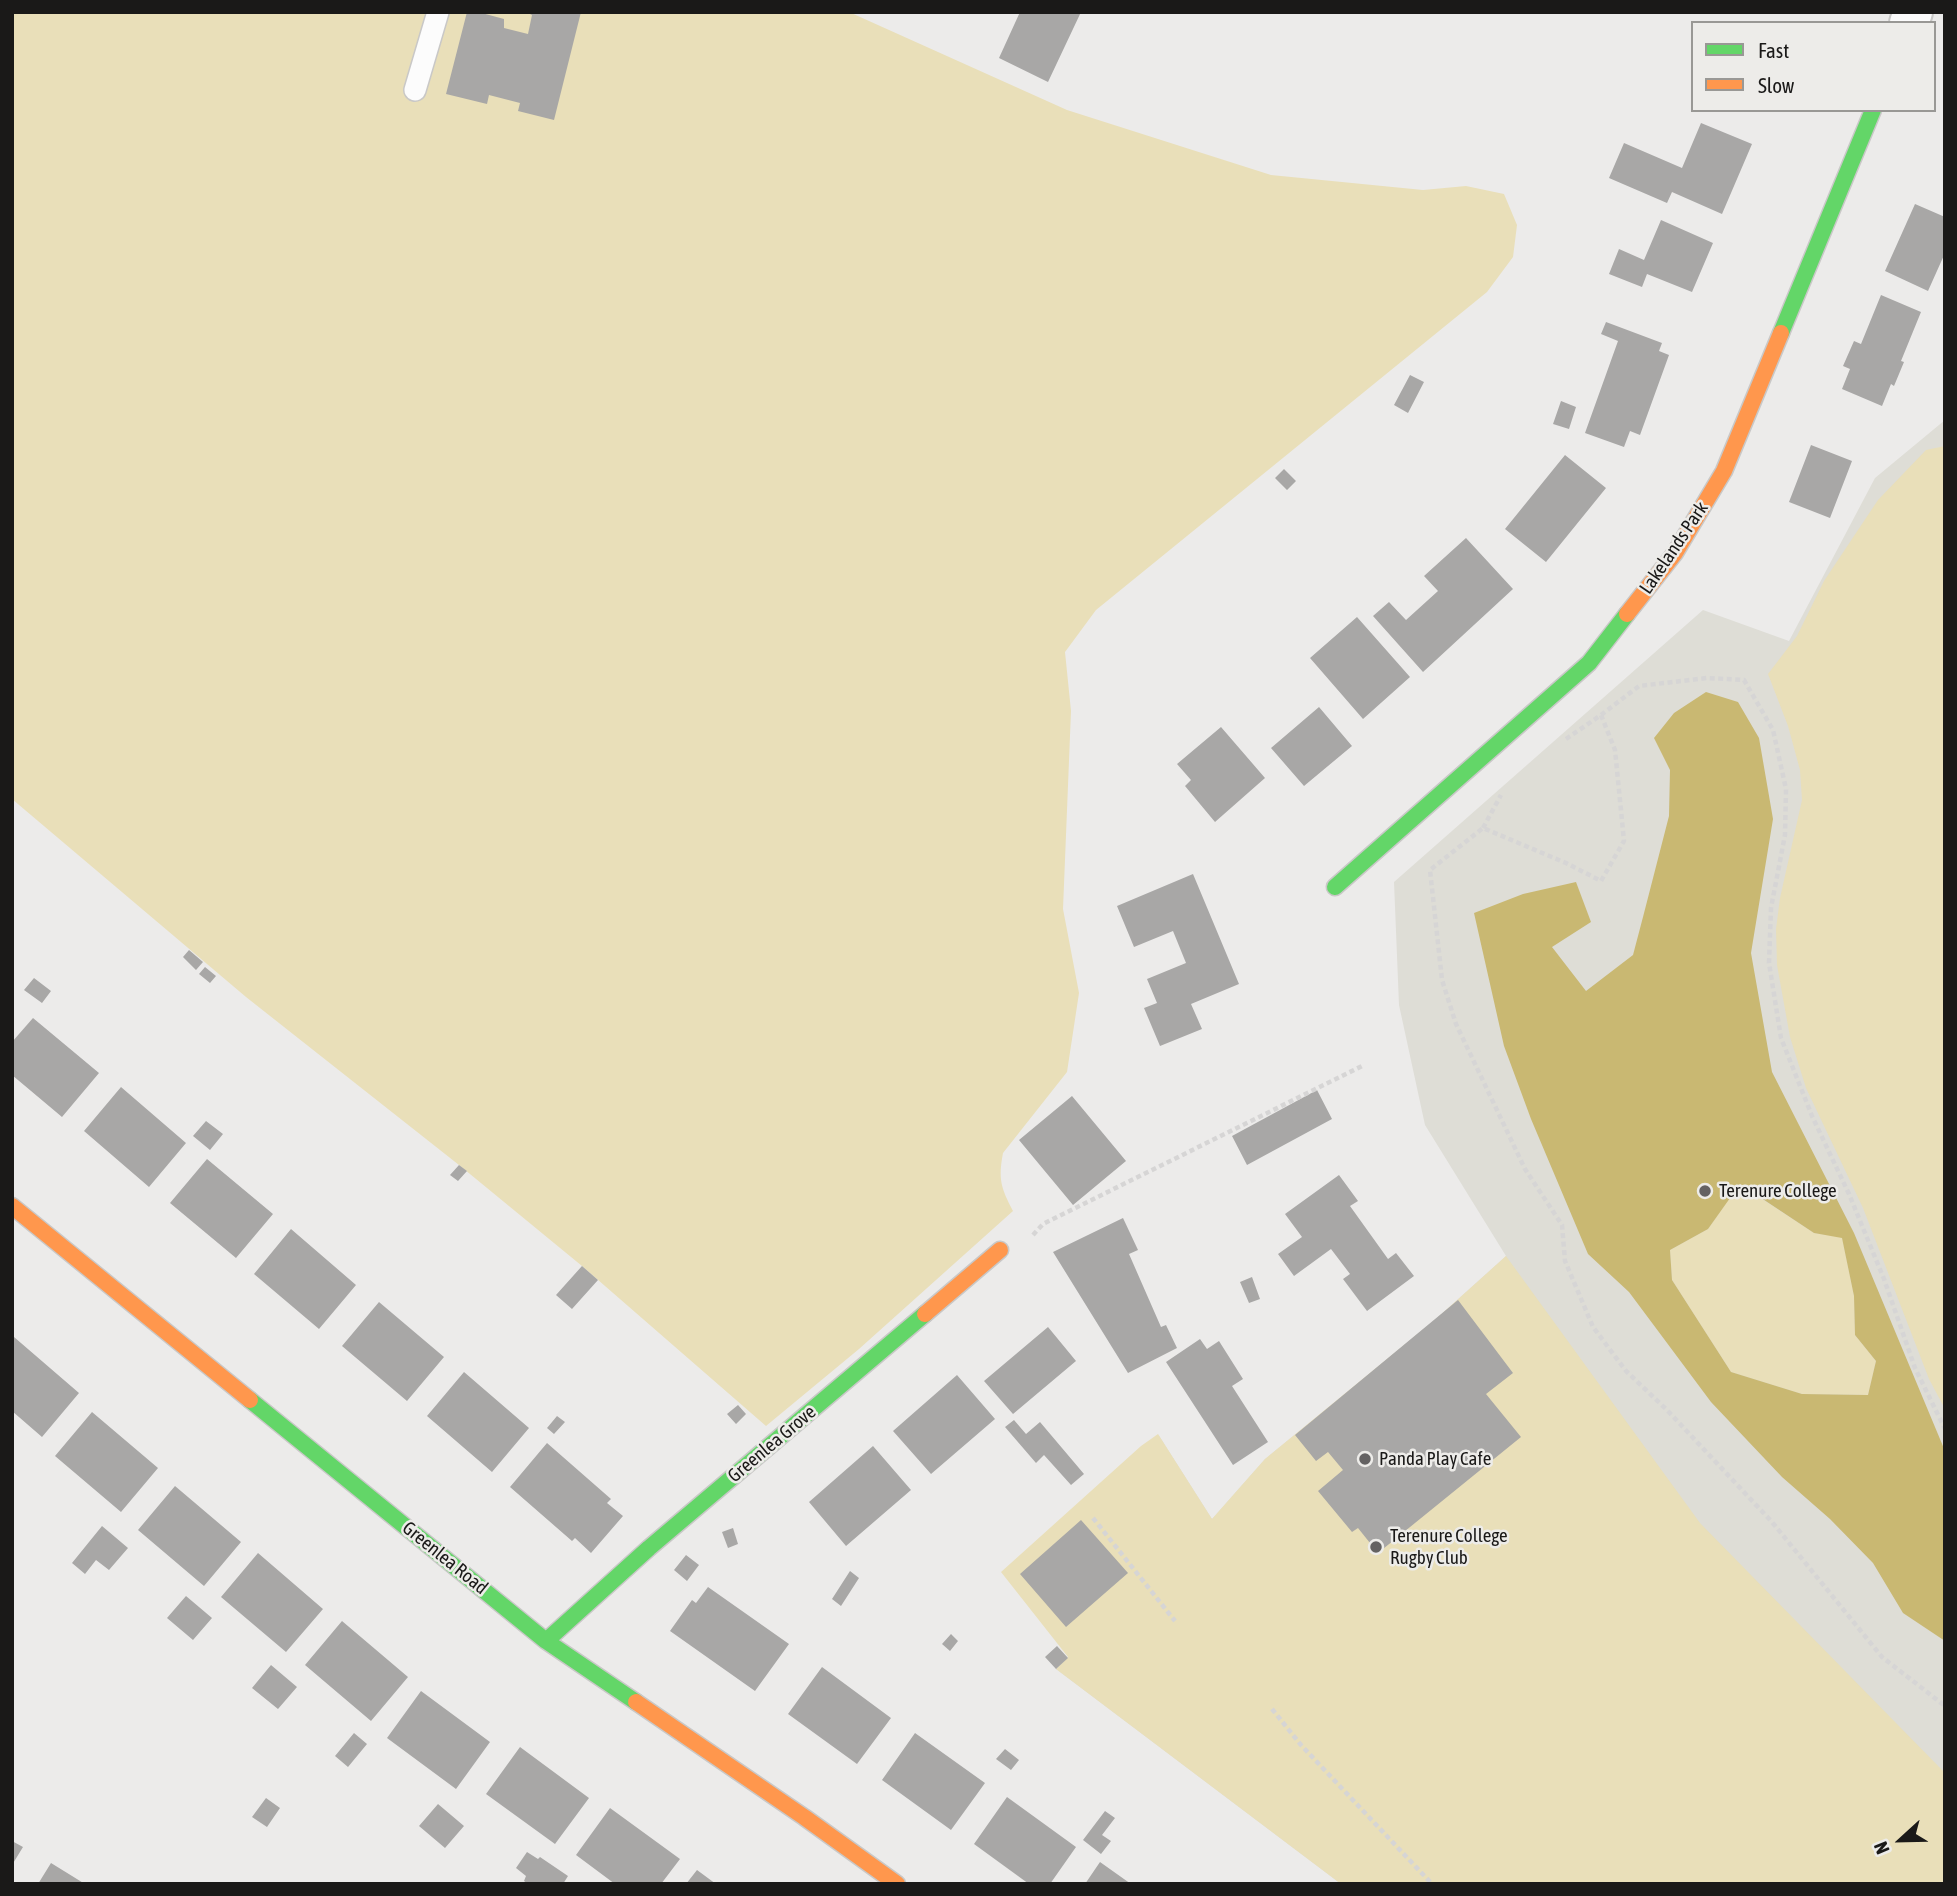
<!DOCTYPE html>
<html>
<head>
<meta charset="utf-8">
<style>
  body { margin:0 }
  #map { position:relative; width:1957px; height:1896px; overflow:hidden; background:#ecebea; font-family:"Asap Condensed",sans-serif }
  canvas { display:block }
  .frame { position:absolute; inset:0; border:14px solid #1a1918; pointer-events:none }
  .legend { position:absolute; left:1691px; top:21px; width:245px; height:91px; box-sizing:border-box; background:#edece9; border:2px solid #999895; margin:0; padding:9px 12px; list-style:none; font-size:21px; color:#1a1918 }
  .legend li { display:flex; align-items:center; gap:14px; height:35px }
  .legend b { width:35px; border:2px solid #999895 }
  .north { position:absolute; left:1866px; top:1805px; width:70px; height:70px; -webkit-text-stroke:5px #edece9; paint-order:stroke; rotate:248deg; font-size:19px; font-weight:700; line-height:28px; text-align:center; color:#1a1918 }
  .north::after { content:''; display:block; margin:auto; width:24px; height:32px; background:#1a1918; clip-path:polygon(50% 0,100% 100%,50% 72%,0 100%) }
</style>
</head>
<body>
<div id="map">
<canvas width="1957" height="1896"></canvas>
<div class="frame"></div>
<ul class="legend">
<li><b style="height:9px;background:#63d668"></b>Fast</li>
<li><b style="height:9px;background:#ff974d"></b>Slow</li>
</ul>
<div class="north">N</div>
</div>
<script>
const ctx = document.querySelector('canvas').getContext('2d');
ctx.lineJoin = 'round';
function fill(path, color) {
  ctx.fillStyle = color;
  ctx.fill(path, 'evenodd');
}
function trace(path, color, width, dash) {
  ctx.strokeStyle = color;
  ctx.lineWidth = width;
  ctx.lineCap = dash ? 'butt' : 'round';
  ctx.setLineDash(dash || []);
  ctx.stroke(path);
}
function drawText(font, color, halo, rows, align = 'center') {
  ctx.font = font + ' "Asap Condensed",sans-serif';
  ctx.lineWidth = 5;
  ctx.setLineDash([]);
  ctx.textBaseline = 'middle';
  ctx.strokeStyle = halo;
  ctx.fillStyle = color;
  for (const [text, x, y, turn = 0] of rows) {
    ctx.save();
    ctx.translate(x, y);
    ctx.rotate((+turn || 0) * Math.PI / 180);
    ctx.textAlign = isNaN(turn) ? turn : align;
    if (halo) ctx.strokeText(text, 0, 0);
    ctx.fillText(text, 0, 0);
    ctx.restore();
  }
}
const built = new Path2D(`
  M1945,420V1884H1341L1056,1669L1197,1536L1158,1434L1212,1519L1265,1459L1436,1319L1506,1256L1425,1125L1399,1005L1394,882L1703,610L1789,641L1875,478Z`);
const green = new Path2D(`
  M12,12H849L1067,110L1271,175L1423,190L1466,186L1504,194L1517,225L1513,257L1487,292L1096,610L1065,652L1071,711L1063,909L1079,993L1067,1072L1003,1153C998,1179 1001,1188 1013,1211L859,1349L766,1426L582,1266L459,1165L246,997L12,799Z
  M1945,446V1409L1929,1379L1863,1208L1806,1088L1790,1037L1777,965L1776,929L1780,898L1802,800L1800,770L1788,726L1768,674L1797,636L1824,581L1878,500L1926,450Z
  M1739,1184L1814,1233L1842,1237L1854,1296L1855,1335L1876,1361L1868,1395L1802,1394L1731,1372L1672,1280L1670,1250L1708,1229Z
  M1506,1256L1700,1523L1945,1773V1884H1341L1056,1669L1068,1657L1001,1572L1141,1446L1158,1434L1212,1519L1265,1459L1436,1319Z`);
const water = new Path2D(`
  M1706,692L1738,702L1759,738L1773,819L1751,953L1772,1072L1854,1233L1945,1451V1641L1903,1613L1873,1563L1830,1519L1782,1477L1711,1402L1629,1292L1588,1254L1531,1119L1504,1046L1474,913L1523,894L1576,882L1591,922L1552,947L1586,991L1633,955L1643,917L1669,816L1670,770L1654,738L1674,713ZM1740,1184L1814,1233L1842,1238L1854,1296L1855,1335L1876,1361L1868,1395L1802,1394L1731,1372L1672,1280L1670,1250L1708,1229Z`);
const building = new Path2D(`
  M467,12H478L504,19V28L528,34L532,15L526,12H581L554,120L518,111L520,103L489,95L487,104L446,94Z
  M1020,12H1081L1048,82L999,58Z
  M1701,123L1752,144L1722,214L1672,192L1667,203L1609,178L1624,143L1682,168Z
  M1915,204L1945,217V253L1928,291L1885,271Z
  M1661,220L1713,243L1692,292L1647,274L1642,287L1609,274L1619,249L1644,260Z
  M1881,295L1921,312L1901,361L1904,362L1894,386L1891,384L1882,406L1842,389L1850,369L1843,366L1854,341L1861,344Z
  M1606,322L1662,343L1659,351L1669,355L1640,435L1630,431L1624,447L1585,433L1618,341L1601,334Z
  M1410,375L1424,382L1408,413L1394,405Z
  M1561,401L1576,407L1569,429L1553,424Z
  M1811,445L1852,461L1830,518L1789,502Z
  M1565,455L1606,488L1546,562L1505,529Z
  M1284,469L1296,481L1287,490L1275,478Z
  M1466,538L1513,589L1423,672L1373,616L1389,602L1406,620L1438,591L1424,576Z
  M1357,617L1410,677L1363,719L1310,658Z
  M1319,707L1352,746L1304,786L1271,748Z
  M1221,727L1265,778L1215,822L1185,786L1191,780L1177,764Z
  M1193,874L1239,984L1191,1004L1202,1029L1160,1046L1144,1008L1157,1003L1147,979L1186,963L1173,931L1134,947L1117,906Z
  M189,950L203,962L196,970L183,957Z
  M205,967L216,976L210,983L199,974Z
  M34,978L51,991L42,1003L24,990Z
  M33,1018L99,1073L62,1117L12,1075V1042Z
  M121,1087L186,1143L149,1187L84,1131Z
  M1317,1090L1332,1119L1247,1165L1232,1136Z
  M1072,1096L1126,1161L1073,1205L1019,1140Z
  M206,1121L223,1134L210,1150L193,1136Z
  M207,1159L273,1214L236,1258L170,1203Z
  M459,1165L467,1171L458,1181L450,1175Z
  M1339,1175L1358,1201L1350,1206L1388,1259L1396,1253L1414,1276L1367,1311L1343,1279L1350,1274L1331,1249L1294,1276L1278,1254L1302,1237L1285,1214Z
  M1123,1218L1138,1250L1129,1254L1161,1327L1166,1325L1177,1348L1128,1373L1053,1252Z
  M291,1229L356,1285L319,1329L254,1274Z
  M582,1266L598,1280L572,1309L556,1295Z
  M1252,1277L1260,1299L1249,1303L1240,1282Z
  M1458,1300L1513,1373L1486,1394L1521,1437L1378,1553L1358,1528L1352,1532L1318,1491L1343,1470L1328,1452L1316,1461L1295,1435Z
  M379,1302L444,1357L407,1401L342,1346Z
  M1048,1327L1076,1361L1013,1414L984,1381Z
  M14,1337L79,1393L42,1437L12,1411Z
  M1200,1339L1207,1349L1219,1341L1243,1379L1232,1386L1268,1442L1233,1465L1166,1362Z
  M464,1372L529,1428L492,1472L427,1416Z
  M957,1375L995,1419L931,1474L893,1431Z
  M738,1405L746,1414L736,1424L727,1414Z
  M92,1412L158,1468L121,1512L55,1456Z
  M557,1416L565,1422L554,1434L547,1428Z
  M1014,1420L1026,1434L1040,1422L1084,1474L1071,1485L1044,1455L1036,1463L1005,1427Z
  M547,1443L611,1499L607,1503L623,1516L591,1553L575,1538L572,1541L510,1487Z
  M873,1446L911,1490L846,1546L809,1502Z
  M175,1486L241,1542L204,1586L138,1530Z
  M1081,1520L1128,1573L1066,1627L1020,1574Z
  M102,1526L128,1548L109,1570L96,1560L85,1574L72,1563Z
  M733,1528L738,1544L728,1548L722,1532Z
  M258,1553L323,1609L286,1652L221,1597Z
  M686,1555L699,1565L687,1581L674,1570Z
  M850,1571L859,1578L841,1606L832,1599Z
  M708,1587L789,1644L755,1691L670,1631L692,1600L696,1603Z
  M186,1596L212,1618L193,1640L167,1618Z
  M342,1621L408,1677L371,1721L305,1665Z
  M951,1634L958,1641L950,1651L942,1644Z
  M1057,1646L1068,1658L1056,1669L1045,1657Z
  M271,1665L297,1687L278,1709L252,1688Z
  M822,1667L891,1718L857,1764L788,1714Z
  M421,1691L490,1742L456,1789L387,1738Z
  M354,1733L367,1744L348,1767L335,1756Z
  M915,1733L985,1783L951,1830L882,1780Z
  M520,1747L589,1798L555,1844L486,1794Z
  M1005,1749L1019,1760L1011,1770L996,1759Z
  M1007,1797L1076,1847L1050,1884H1029L974,1844Z
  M266,1798L280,1808L267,1827L252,1817Z
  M438,1804L464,1826L445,1848L419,1826Z
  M610,1808L680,1859L661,1884H615L576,1855Z
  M1105,1811L1115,1818L1102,1835L1111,1841L1101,1854L1083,1840Z
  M12,1841L23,1847L12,1865Z
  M527,1852L538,1859L540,1857L568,1876L563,1884H528L524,1881L526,1876L516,1868Z
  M1100,1862L1131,1884H1085Z
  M51,1863L85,1884H38Z
  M697,1870L716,1884H686Z`);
const path = new Path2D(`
  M1601,715L1639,686L1707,678L1744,680L1773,730L1786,789L1785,835L1771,908L1769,963L1781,1038L1812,1116L1849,1194L1884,1279L1915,1368L1945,1429
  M1566,739L1601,715L1615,750L1624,841L1601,881L1566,863L1483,828L1430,870L1442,980L1456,1024L1525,1169L1562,1225L1565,1261L1593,1327L1626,1371L1667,1410L1772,1522L1882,1657L1945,1706
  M1483,828L1501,795
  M1033,1235L1043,1224L1364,1065
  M1093,1518L1175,1621
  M1272,1709L1301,1745L1432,1884`);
const lane = new Path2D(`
  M415,90L438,12`);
const street = new Path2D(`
  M1909,23L1913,12`);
const fast = new Path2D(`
  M1781,333L1873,110
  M1335,887L1589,663L1627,614
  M250,1400L546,1641L636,1702
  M546,1641L649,1548L925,1314`);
const slow = new Path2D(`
  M1627,614L1675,553L1724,471L1781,333
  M12,1206L250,1400
  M925,1314L1000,1250
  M636,1702L804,1817L897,1884`);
const markers = [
  [1705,1191,7,"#646262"],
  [1365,1459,7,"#646262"],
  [1376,1547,7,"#646262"]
];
const streetNames = [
  ["Lakelands Park",1674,548,-56],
  ["Greenlea Grove",772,1444,-40],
  ["Greenlea Road",445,1558,39]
];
const poiNames = [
  ["Terenure College",1719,1191],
  ["Panda Play Cafe",1379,1459],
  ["Terenure College",1390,1536],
  ["Rugby Club",1390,1558]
];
fill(built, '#deddd6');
fill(green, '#e9dfb9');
fill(water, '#c9b872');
fill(building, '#a8a7a6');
trace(lane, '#c9c8c7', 24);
trace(street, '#c9c8c7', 42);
trace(fast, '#c9c8c7', 19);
trace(slow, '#c9c8c7', 19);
trace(path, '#d6d5d5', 4.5, [5, 3.5]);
trace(lane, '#fcfcfc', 21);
trace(street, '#fcfcfc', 38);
trace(fast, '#63d668', 16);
trace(slow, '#ff974d', 16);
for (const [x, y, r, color] of markers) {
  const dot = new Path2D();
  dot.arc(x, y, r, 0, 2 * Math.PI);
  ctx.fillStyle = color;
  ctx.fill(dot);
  trace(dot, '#edece9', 2.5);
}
drawText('19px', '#1a1918', '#edece9', streetNames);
drawText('19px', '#1a1918', '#edece9', poiNames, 'left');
</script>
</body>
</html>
